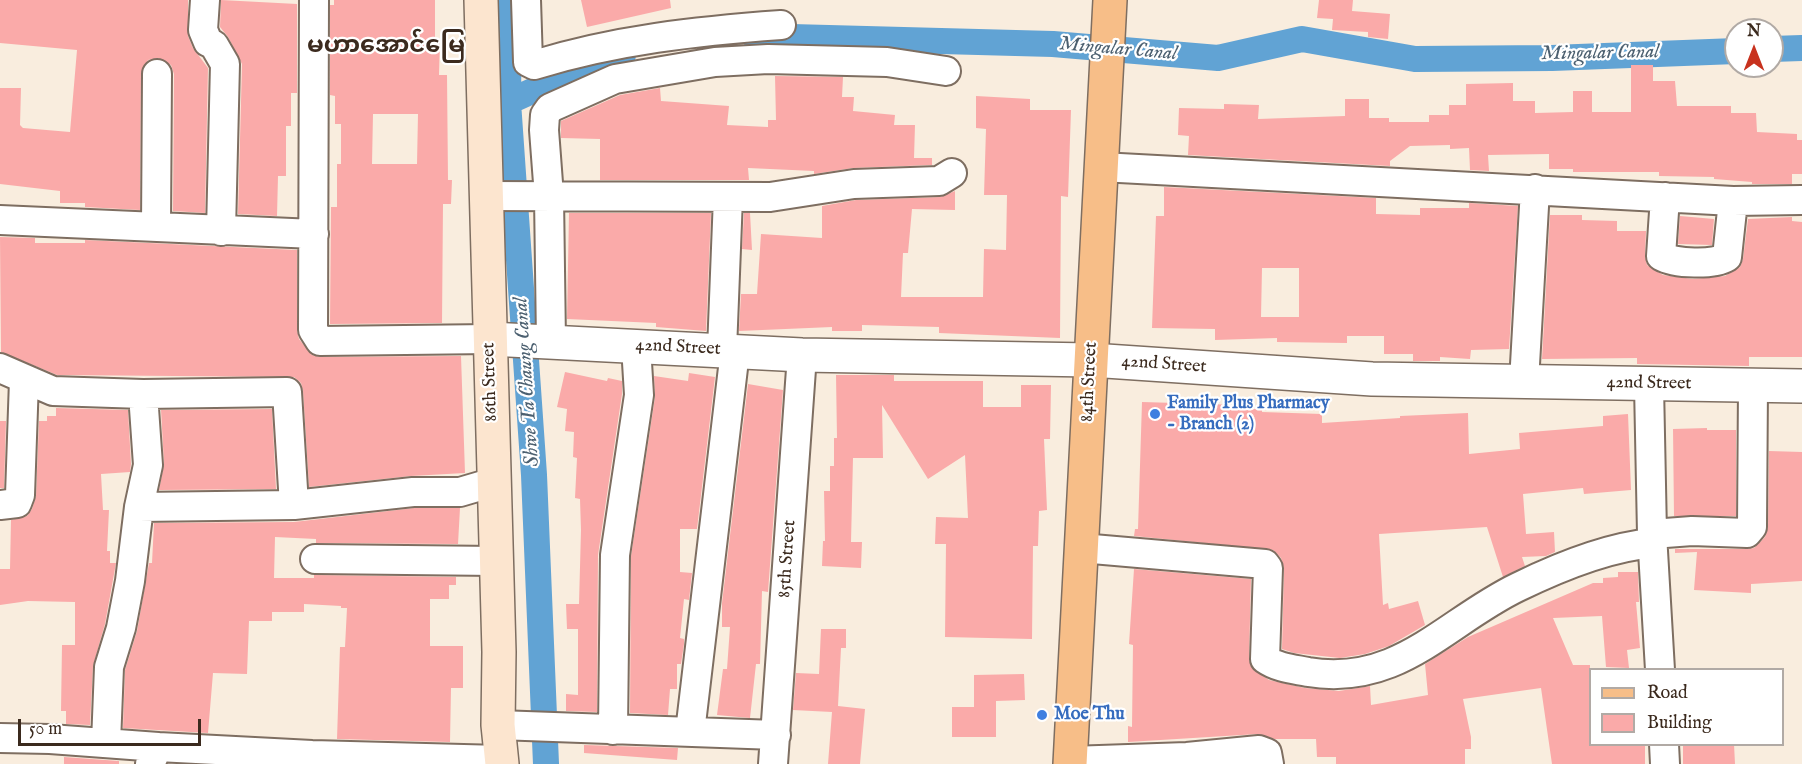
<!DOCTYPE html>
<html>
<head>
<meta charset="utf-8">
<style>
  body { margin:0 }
  #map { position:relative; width:1802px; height:764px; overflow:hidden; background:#f9edde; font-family:"IM FELL English",serif }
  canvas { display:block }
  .legend { position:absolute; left:1589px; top:668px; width:195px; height:78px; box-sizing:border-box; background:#fff; border:2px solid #b1aaa5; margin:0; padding:8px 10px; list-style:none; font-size:18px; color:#3b2a1e }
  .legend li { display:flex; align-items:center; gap:12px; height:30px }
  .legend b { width:30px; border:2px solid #b1aaa5 }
  .north { position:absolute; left:1724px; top:18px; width:60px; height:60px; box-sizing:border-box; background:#fff; border:2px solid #b1aaa5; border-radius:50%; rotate:0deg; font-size:16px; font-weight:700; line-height:24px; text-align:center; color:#3b2a1e }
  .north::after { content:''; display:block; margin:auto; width:21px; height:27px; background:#c8321e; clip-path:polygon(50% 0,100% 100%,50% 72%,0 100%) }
  .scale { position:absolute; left:18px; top:719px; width:183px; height:27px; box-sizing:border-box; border:3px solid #3b2a1e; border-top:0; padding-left:8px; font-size:18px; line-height:21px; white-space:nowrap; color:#3b2a1e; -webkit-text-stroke:4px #fff; paint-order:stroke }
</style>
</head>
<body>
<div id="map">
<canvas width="1802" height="764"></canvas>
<ul class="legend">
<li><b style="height:8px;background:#f7be88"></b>Road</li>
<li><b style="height:16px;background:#faaaa9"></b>Building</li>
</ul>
<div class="north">N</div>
<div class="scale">50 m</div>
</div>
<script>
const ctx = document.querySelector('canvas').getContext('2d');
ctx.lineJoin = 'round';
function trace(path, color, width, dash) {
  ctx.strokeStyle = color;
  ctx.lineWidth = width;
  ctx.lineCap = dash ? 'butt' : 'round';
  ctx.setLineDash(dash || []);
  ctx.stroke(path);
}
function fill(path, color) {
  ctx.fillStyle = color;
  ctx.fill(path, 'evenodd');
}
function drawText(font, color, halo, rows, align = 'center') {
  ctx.font = font + ' "IM FELL English","Noto Sans Myanmar",serif';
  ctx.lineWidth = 4.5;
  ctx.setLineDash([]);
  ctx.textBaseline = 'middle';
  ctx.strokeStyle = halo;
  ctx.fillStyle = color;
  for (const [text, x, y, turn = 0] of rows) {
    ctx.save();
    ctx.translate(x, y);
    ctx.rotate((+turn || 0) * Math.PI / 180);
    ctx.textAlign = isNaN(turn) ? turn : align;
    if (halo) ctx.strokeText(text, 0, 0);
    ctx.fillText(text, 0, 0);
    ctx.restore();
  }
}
const canal = new Path2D(`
  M509,0L508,102L534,475L546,764
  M754,36L1053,44L1218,58L1302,39L1415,59L1552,58L1736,51
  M1772,49L1802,48
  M508,102L605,58L623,55`);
const building = new Path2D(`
  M0,0H188V36L193,48L208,68L205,213L173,211L174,74L171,65L158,58L148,60L141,74L140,210L85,207V203H60V191L0,184V88H21L20,125L23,128L70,132L77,50L0,43Z
  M221,0L297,4V93H291V126H286V176H278L277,216L238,214L242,64L228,37L220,27Z
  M334,0H435V38L440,39L439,75H447L448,180H452L451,204H443L442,323L330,324L331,207H337V164H341V124H335V96L330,95V5H334ZM373,114H418L417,164H372Z
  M581,0H670L671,8L587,27Z
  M1319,0H1353L1352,11L1390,14L1388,39L1368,37V32L1332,30L1333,19L1317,18Z
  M1631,65H1653V81H1675L1677,106H1731V113H1756L1757,132L1797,134V140H1802V174H1792V184H1752V182L1714,179V177L1659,176V172H1573V169H1549V154L1488,155L1489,171L1470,170L1469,148L1450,149V145L1410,146L1390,161V166L1188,155L1189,136L1178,135L1179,108L1224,109V104L1259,105L1258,119L1345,116V99H1369V118H1389V122H1429V115H1449V105H1466V84L1513,83V101H1535V113L1573,112V91H1592V112H1631Z
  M775,76L843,77L842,97H854L853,111L895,115L894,125H915L914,158H932V165L853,168L814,174V171L748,168L749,180H600V139L561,138V121L620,95L660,88L661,101L729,106L727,125L768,127V120H776Z
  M976,96L1030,99V110H1071L1068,197L1061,196L1060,338L939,333V327L862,325V331H832V327L739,331L741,294H757L761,234L822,238V206L856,200L940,197L955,191V210L912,209L908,253H903L901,297H983L984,249L1006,250L1007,195H984L986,129L976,128Z
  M1164,187L1376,198V214L1420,215V208H1469V203L1518,206L1509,349L1471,350L1470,359L1440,357V361H1413V354H1384V336H1347V343L1277,342V338L1215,340V329L1152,328L1156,216H1164ZM1262,268H1299V317H1261Z
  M569,213H711L706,331L656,327V323L567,319Z
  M744,213H750L752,250L742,249Z
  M1550,215H1582V220L1617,221V231H1646L1645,255L1647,265L1663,275L1693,279L1725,276L1740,267L1743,259L1748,219L1792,217V221L1802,222V357H1749V366L1637,364V358L1542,359Z
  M1680,216L1714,219L1712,245L1678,244Z
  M0,237L35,238V243H85V240L297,250V330L299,339L312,355L320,357L461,356L465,473L411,476L309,487L303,391L301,383L294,377L57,375L1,352Z
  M565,372L607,381L608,378L622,381V394L598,555L597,712L566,711V694L578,695V629H567L566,604H579L581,530L580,499L575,498L577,458L573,457L574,432L565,431L567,409L557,407Z
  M689,373L715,377L697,529H680V572L692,573L689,600L684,599L680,638L684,639V644L681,664H677V689H670L668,715L630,713L631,556L655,397L654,376L688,381Z
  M836,375H894V381H983V407H1021V385H1051L1050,439H1044L1047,510L1039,511L1038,546H1033L1032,639L945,637L946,544H935L936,517L968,518L965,455L928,479L882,405L883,458H853L851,542H862L861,568L822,566L823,541H825L824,491H830V466H834V438H837Z
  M748,384L783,390L768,592L762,591L760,664H756L750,718L717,715L723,669H727L730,627H722V603Z
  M1176,401H1211V404L1231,405V409H1262V412L1322,414V423L1400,418V416L1468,413L1469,454L1520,449L1519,433L1603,426V416L1628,414L1631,490L1584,494L1583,488L1523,494L1526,534L1554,532L1555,552L1546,556L1522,557L1525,566L1503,577L1487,527L1379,534L1383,605L1388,603L1389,609L1418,601L1425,625L1389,646L1365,654L1340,658L1294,653L1282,649L1284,569L1281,558L1273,550L1134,536L1135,529H1138L1142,402L1176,403Z
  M56,408L128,410L131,464L130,472L101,474L103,510H109L107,551H110V563H116L105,624L93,666L90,725L66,724V711H61L62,645H75V602L28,601L0,605V569H10L11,520L27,516L32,509L36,496L39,421H47V416H56Z
  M272,409L276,489L159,490L164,464L161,410Z
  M0,421H6L4,488H0Z
  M1707,428V430H1736V516H1674L1673,429Z
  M1769,451L1802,452V581L1751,584V593L1694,590L1697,552L1675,553V549H1747L1754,548L1765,537L1768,527Z
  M414,508H460L458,544L316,543V539L275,537L274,578H314V575L456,577V585H449V599H430V646H463V688H451L450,742L337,739L340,647H345L347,608H341V606L304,604V612H272V621H249L247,674L213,673L208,733L123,728L125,670L137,631L149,563H152L154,523L294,522Z
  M1134,569L1251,579L1249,658L1251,667L1269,680L1305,688L1339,691L1370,686L1371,705L1428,695L1425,664L1468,637L1593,583H1603V578L1618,577V572H1638L1639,602H1636L1640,648L1627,650L1629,668L1606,667L1602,616L1553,618L1573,665H1590V745H1645V764H1552L1541,688L1463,699L1471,737V749H1465V764H1336V757H1317L1316,739H1274L1258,734L1128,742V726L1132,727L1133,645L1129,644Z
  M821,629H846V648H841L838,706L865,709L860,764H828L832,712L793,710L796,673L819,674Z
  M1024,674L1025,700L996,701V737H952V707H974V675Z
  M1683,744H1734L1735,764H1683Z
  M584,745L678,748L677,760L584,753Z
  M64,757L119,761V764H64Z`);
const minor = new Path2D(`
  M205,0L203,30L208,42L214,45L225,64L221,231
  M314,0L313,330L320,341L490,339
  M526,0L528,62L534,65C615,40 697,31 781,25
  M1101,167L1733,201L1802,200
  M486,196L770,197L854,184L939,181L952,173
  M1665,197L1661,256C1675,264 1714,265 1727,257L1733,201
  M0,220L314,234
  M156,226L157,74
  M551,342L549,196L544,130L545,115L550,108L615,79L715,62L768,59L887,62L946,71
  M722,350L728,197
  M0,368L53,391L143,394L148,465L139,507L130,581L121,628L109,667L106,743
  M1524,382L1535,189
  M1649,385L1652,534L1660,670
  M143,394L287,392L294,505
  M0,505L17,503L20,495L24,380
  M139,507L294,505L413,492H460L494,482
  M1652,534L1692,531L1747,533L1752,527L1753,386
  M1081,548L1265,564L1268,568L1265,659C1278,668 1293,669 1308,672C1399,687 1445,622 1518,587C1559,567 1607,547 1653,543
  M315,559L496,561
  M498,725L776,735
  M613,730L615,555L639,395L636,346
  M690,732L735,351
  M0,738L50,739L158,747
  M1664,744L1665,764
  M1070,761L1187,757L1259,750L1267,753L1269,764
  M150,764L158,747L312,755L501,760
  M773,764L802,355`);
const tertiary = new Path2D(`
  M490,339L802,355L1091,360L1372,379L1802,386`);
const secondary = new Path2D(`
  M481,0L499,652L498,725L502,764`);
const primary = new Path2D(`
  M1070,764L1110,0`);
const markers = [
  [1155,414,6,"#3f7fe0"],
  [1042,715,6,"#3f7fe0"]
];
const streetNames = [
  ["42nd Street",678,348,3],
  ["42nd Street",1164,365,4],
  ["86th Street",491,382,-92],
  ["84th Street",1090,382,-87],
  ["42nd Street",1649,384,1],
  ["85th Street",788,559,-86]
];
const shopNames = [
  ["Family Plus Pharmacy",1167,404],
  ["- Branch (2)",1167,425],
  ["Moe Thu",1054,715]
];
const waterNames = [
  ["Mingalar Canal",1118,50,5],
  ["Mingalar Canal",1600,54,-1],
  ["Shwe Ta Chaung Canal",528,382,-94]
];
const districtNames = [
  ["မဟာအောင်မြေ",386,47]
];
trace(canal, '#61a3d4', 26);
fill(building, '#faaaa9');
trace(minor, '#7e6e61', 32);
trace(tertiary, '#7e6e61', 36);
trace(secondary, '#7e6e61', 36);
trace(primary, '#7e6e61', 36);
trace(minor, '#fff', 28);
trace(tertiary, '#fff', 33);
trace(secondary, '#fce5cf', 33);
trace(primary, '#f7be88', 33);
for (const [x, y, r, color] of markers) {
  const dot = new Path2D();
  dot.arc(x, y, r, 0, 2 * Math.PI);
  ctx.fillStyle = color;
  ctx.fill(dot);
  trace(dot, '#fff', 2);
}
drawText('18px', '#3b2a1e', '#fff', streetNames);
drawText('bold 18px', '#366cbe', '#fff', shopNames, 'left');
drawText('italic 20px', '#4c6070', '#fff', waterNames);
drawText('bold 24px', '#3b2a1e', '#fff', districtNames);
</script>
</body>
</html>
